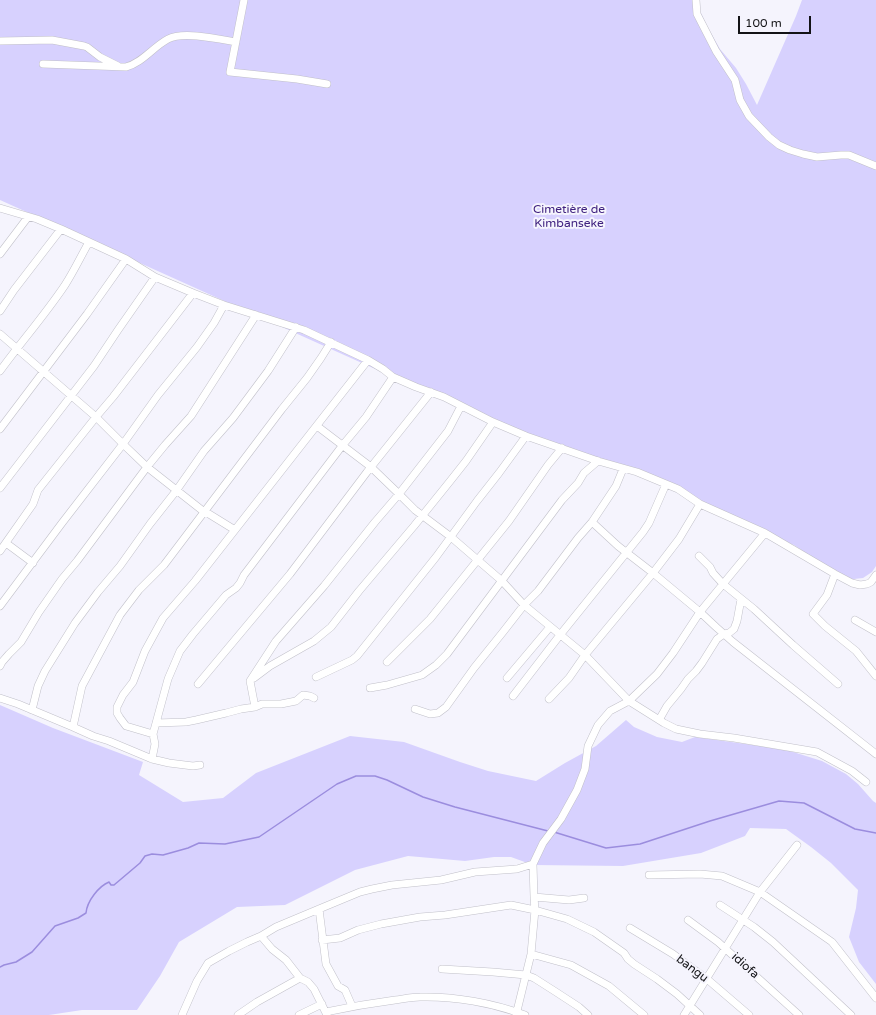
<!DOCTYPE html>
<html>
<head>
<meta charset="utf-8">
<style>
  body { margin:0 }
  #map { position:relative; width:876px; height:1015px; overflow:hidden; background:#f5f4fd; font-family:"Varela Round",sans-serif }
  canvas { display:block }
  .scale { position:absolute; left:738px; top:16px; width:73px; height:18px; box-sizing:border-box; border:2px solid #131316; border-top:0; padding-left:5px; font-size:12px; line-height:14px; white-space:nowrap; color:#131316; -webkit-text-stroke:3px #f5f4fd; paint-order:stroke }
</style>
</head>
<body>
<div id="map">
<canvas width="876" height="1015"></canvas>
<div class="scale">100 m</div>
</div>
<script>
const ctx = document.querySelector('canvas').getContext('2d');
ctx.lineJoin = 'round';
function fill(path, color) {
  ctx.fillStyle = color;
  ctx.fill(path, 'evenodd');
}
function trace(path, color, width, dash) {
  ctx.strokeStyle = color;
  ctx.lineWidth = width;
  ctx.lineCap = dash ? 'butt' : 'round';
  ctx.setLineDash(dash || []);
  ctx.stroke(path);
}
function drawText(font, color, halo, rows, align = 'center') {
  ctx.font = font + ' "Varela Round",sans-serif';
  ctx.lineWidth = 4;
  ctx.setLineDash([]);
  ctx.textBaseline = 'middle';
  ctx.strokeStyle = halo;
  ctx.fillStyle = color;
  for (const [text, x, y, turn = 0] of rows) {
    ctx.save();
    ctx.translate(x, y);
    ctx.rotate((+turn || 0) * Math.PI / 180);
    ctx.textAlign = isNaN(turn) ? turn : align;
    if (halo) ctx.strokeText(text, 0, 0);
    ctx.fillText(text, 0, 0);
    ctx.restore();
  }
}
const green = new Path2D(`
  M0,0H700V11L708,28L720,49L736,68L746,84L757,105L796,16L802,0H876V566L872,572L863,578L845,580L794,545L771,537L678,489L562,448L393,377L0,200Z
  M0,705L53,728L143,762L139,775L183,802L223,798L256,773L350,736L404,742L460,762L488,771L536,781L565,763L596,746L626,720L634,727L657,737L682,742L695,737L760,746L790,751L822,761L846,774L858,784L873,801L876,803V984L859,962L849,937L856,908L858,890L831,863L811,847L786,829L750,828L745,836L701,853L623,866L533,865L511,857H494L465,861L408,856L355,870L285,905L237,907L179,942L160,976L137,1010H82L49,1015H0Z`);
const stream = new Path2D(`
  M554,832L606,848L640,844L710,821L779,801L804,803L855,829L876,833
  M0,967L4,965L16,962L32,952L55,926L78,918L86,913C87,901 99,886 109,882L111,885H114L140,863L145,856L152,854L163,855L188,848L199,843L225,844L259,837L337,784L356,776H375L387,780L423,797L455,807L548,831`);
const minor = new Path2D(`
  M244,0L230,72L297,79L327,84
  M696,0L697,14L716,51L735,80L740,100L749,116L769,137L779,145L790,150L803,154L817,157L841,155H849L876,166
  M0,41L52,40L84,46L87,47L100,57L118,66
  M43,64L126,67C142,63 153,47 168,39C183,31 219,39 236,42
  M0,208L37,219L61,229L126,259L155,277L193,293L224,305L304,330L368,360L383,369L393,377L416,387L444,397L493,422L526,436L598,461L637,472L678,489L700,504L765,533L835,574L852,583L860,585L867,584L871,582L876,575
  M0,254L28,217
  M0,311L14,290L61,229
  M0,334L96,417L123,444L147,467L203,511L209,514L235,530
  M0,371C21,342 45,315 65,285C74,271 81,256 89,242
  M317,426L371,467L399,494L415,510L451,537L502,581L524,605L585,655L629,701L664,723L676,729L700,734L734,738L817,752L852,771L866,782
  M0,429L87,314L126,259
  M0,488L94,366L118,330L155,277
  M592,522L618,546L653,573L700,612L716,627L733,642L876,754
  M6,543L33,563
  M0,551L33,504L38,490L96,417L113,397L193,293
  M699,556L710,567L713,573L723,584L754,609L793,645L838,684
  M835,574L827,595L813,614L825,626L856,651L876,676
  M0,606L62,523L123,444L158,395L197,347L214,323L224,305
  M855,620L876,632
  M387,662L430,619L509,521L548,465L562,448
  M0,666L2,662L9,654L21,642L39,612L62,579L77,561L147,467L165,445L191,416L256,315
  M316,677L352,660L357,656L436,557L477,501L499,473L526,436
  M254,678L270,666L314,641L331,627L359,591L414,526L451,480L466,461L493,422
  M507,678L550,627
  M198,684L290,574L367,472L431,392
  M370,688L387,685L422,675L436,665L447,654L562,500L578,483L584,473L598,461
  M513,696L560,635L643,532L649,523L666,484
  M0,698L18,704L73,727L93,736L109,741L152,759L169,763L193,766L200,765
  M549,699L569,678L585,655L653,573L679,539L700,504
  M255,707L250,681L276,641L324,586L375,522L399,494L448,431L461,406
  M415,709L430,714L438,713L446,707L474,668L503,632L524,605L538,591L578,538L592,522L616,486L623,469
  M32,710L38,686L45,671L75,623L98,592L120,566L150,524L176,491L204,451L233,418L268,371L296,327
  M659,720L667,706L681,689L688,679L696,671L702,663L717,639L724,634L729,633L734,629L737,621L741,599
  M156,723L186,722L196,720L226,713L241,709L255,707L262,704H281L296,701L303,695L310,696L314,698
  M73,727L82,686L120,615L139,590L164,565L282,409L307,378L321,358L331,342
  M153,734L126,726L120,718L117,713V707L123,695L133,682L145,651L163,618L195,581L368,360
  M152,759L155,744L153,734L168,679L180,651L193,634L226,595L236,588L240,583L244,575L342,446L366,417L393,377
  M649,875L700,874L722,876L760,892L832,942L876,998
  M534,897L569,900L584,898
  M720,905L754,927L773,942L851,1015
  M319,909L326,964L338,986L345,990L352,1006
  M688,920L718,942L799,1015
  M630,928L673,954L707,979L749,1015
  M261,936L272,949L286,960L300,978L308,982L314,989L327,1015
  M322,940L340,938L358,930L381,924L420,917L445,915L511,905L535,910L567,919L594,932L624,953L628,959L634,964L657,979L677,994L700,1015
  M531,954L571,965L609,986L644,1015
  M442,969L493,972L526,975L534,978L556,992L579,1007L588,1015
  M326,1012C349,1007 372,1003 395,1000C403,999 412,997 420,997C454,996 493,1003 525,1015
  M182,1015L197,981L208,963L229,951L247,942L261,936L276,927L319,909L360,892L372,889L392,885L441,880L475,872L517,869L533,864
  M238,1015L257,1002L300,978
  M299,1015L322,1004
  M516,1015L531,954L535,910L534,897L533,864L543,843L561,819L577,790L585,769L588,746L598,725L610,711L629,701L657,674L673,653L700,612L765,533
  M684,1015L760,892L797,845`);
const parkNames = [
  ["Cimetière de",569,210],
  ["Kimbanseke",569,224]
];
const streetNames = [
  ["idiofa",745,966,42],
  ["bangu",692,969,37]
];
fill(green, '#d7d1fe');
trace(stream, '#9b8dde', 1.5);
trace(minor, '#c1c0c9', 8);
trace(minor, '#fff', 7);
drawText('12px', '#3f217f', '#f5f4fd', parkNames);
drawText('12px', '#131316', '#f5f4fd', streetNames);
</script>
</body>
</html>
